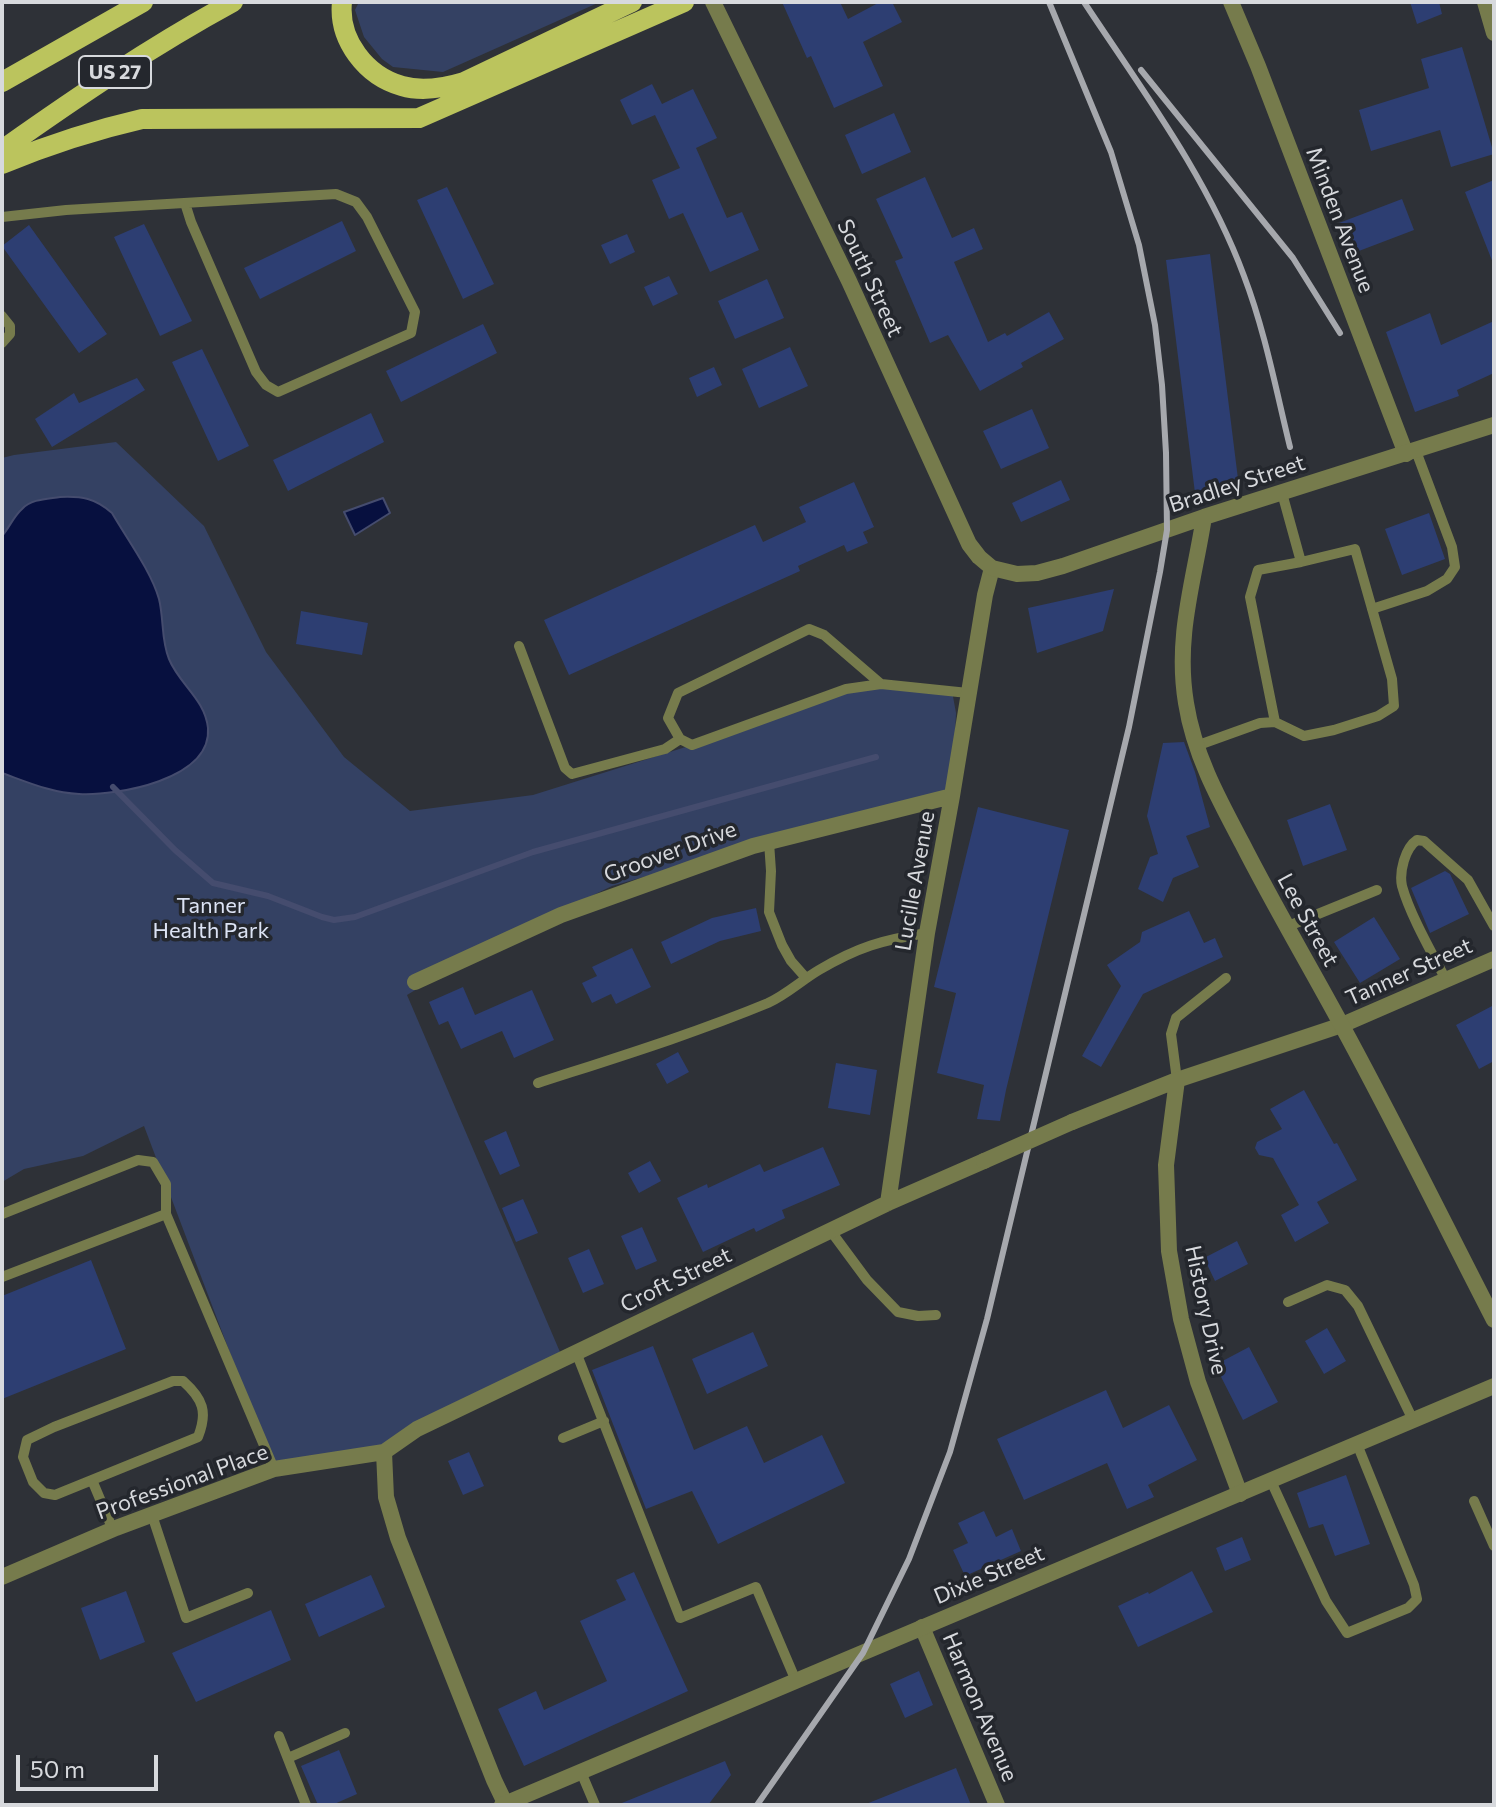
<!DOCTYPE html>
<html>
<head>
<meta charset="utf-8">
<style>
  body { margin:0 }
  #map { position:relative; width:1496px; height:1807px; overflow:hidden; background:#2e3137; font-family:Commissioner,sans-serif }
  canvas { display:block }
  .frame { position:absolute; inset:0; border:4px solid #d7d9dd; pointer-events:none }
  .scale { position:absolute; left:16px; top:1755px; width:142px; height:36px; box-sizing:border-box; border:4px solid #d7d9dd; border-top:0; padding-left:10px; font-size:24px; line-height:28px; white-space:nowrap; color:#d7d9dd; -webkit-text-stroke:6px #24272d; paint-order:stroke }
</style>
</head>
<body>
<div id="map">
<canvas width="1496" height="1807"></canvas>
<div class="frame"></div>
<div class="scale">50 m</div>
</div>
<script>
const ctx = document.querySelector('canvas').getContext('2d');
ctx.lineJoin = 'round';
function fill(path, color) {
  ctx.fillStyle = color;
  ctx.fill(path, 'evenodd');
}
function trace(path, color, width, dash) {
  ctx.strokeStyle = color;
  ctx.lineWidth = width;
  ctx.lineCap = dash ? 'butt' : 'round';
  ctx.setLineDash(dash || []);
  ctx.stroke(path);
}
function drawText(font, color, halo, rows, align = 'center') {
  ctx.font = font + ' Commissioner,sans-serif';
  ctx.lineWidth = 7;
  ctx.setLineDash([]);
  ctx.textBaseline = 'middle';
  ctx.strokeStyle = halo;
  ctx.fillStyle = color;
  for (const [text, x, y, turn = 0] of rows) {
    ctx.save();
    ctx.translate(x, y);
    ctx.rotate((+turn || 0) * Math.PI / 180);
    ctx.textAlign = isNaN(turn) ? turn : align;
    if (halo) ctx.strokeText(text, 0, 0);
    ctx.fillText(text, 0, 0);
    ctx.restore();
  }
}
const green = new Path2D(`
  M359,2H600L443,72L393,67L382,59L364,37L355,10Z
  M116,442L204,526L266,652L344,757L410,811L533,795L692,745L846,689L881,684L952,691L956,713L952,796L753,846L612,886L487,947L407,995L563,1359L384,1452L274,1469L144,1126L83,1156L24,1169L2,1182V458L14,455Z`);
const water = new Path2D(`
  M60,497C82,496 95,498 112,513C127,539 151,571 159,599C164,619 161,640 169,659C179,684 205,699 208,728C212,780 116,796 79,794C52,793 27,782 2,773V536C9,528 14,516 22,509C31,499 47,499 60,497Z
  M383,498L390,513L355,535L344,512Z`);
const stream = new Path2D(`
  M113,787L175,850L213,883L268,896L322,917L334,920L355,917L533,852L876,757`);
const building = new Path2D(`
  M782,2H840L848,19L880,2H892L902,22L863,42L883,86L834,108L811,56L807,58Z
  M1410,2H1439L1442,14L1417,24Z
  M1462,47L1494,154L1451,167L1440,130L1371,151L1359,110L1429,88L1421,59Z
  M652,84L662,104L693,89L717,138L696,148L727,218L742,212L759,250L710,272L683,213L669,219L652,180L680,168L655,115L632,125L620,100Z
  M894,113L911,152L862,174L845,135Z
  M925,177L952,238L974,228L983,249L954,262L988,342L1005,333L1007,336L1049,312L1064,339L1021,363L1023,367L980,391L948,335L930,343L895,261L903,258L876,199Z
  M1494,180V263H1493L1465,192Z
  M447,187L494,284L463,299L417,200Z
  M1402,199L1414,230L1351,254L1339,223Z
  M342,221L356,251L260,299L244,268Z
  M144,224L192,321L160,336L114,237Z
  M29,225L107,334L79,353L2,246Z
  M627,234L635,252L610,264L601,245Z
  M1210,254L1239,487L1195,493L1166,260Z
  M669,276L678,294L653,306L644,287Z
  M767,279L784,318L735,339L718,301Z
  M1430,313L1441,345L1494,321V373L1457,390L1459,396L1415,412L1386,332Z
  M483,324L497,353L401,402L386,371Z
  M790,347L808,386L759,408L742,369Z
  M202,349L249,446L218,461L172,362Z
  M714,367L722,385L697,397L689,378Z
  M137,378L145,390L52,447L35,419L74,393L79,403Z
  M1032,409L1049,448L1001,469L983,431Z
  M371,413L384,442L288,491L273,460Z
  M1061,480L1070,500L1021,522L1012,503Z
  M854,482L874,527L863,532L868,543L847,552L844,545L798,566L800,571L569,675L544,620L755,525L763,542L806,522L799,507Z
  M1429,513L1445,559L1402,575L1385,529Z
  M1114,589L1103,631L1037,653L1028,608Z
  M301,611L368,623L362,655L296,644Z
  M1184,742L1195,772L1210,827L1186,836L1199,867L1173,878L1163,902L1138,889L1150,857L1158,854L1147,816L1163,743Z
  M1330,804L1347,850L1303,866L1287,820Z
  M978,807L1069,830L1006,1090L1000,1121L977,1119L984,1085L937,1073L956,993L934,987Z
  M1445,871L1450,874L1469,914L1430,933L1411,888Z
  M756,908L761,931L720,941L671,964L661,942L712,918Z
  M1189,911L1204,943L1215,938L1223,957L1143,994L1101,1067L1082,1056L1121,986L1107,965L1140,942L1142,932Z
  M1374,917L1400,959L1360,983L1334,942Z
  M632,948L651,987L616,1004L611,994L592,1003L582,983L597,976L592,967Z
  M463,987L475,1015L532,990L554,1040L514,1058L502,1031L461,1049L448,1021L439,1025L429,1002Z
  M1494,1005V1061L1479,1069L1456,1025Z
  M678,1052L689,1072L667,1084L656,1064Z
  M836,1063L877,1070L870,1115L828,1108Z
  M1304,1090L1334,1144L1337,1143L1357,1180L1317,1202L1329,1223L1295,1242L1281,1215L1299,1205L1273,1158L1259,1155L1255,1148L1257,1142L1282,1129L1270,1109Z
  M506,1131L520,1166L500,1175L484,1141Z
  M823,1147L840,1185L782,1210L785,1218L756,1232L754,1228L703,1252L677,1198L707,1184L708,1188L760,1164L764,1172Z
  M650,1161L661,1181L639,1193L628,1173Z
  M523,1199L538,1233L516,1242L502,1208Z
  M642,1227L657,1261L636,1270L621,1236Z
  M1237,1241L1248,1264L1215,1281L1204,1258Z
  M589,1249L604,1284L583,1293L568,1258Z
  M91,1260L126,1349L2,1399V1296Z
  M1327,1328L1346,1361L1324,1374L1305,1341Z
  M753,1332L768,1366L707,1394L692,1359Z
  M653,1346L694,1450L747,1426L764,1463L822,1435L845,1483L718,1544L692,1491L646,1509L592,1370Z
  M1249,1347L1278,1402L1243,1420L1215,1365Z
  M1106,1390L1123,1428L1169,1405L1197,1460L1148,1485L1154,1497L1127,1509L1107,1463L1024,1500L997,1439Z
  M469,1452L484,1486L463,1495L448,1461Z
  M1346,1475L1370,1544L1335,1556L1323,1524L1309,1528L1297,1493Z
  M984,1511L996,1537L1012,1529L1021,1551L965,1576L953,1550L968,1543L958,1523Z
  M1242,1537L1251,1560L1225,1571L1216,1548Z
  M1192,1571L1213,1612L1138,1647L1118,1606L1148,1592L1149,1594Z
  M634,1572L688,1691L524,1766L498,1709L536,1691L544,1710L607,1681L580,1621L626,1600L616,1580Z
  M371,1575L385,1607L319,1637L305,1604Z
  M126,1591L145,1642L100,1660L81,1608Z
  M271,1610L291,1660L196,1702L172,1653Z
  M919,1671L933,1705L905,1718L890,1684Z
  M339,1750L357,1794L332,1805H318L301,1766Z
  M725,1761L731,1775L708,1805H617Z
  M956,1768L971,1805H867L866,1804Z`);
const service = new Path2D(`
  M2,217L66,210L336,194L356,202L367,217L415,312L411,333L278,392L266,385L256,372L191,222L185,203
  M2,316L10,326V334L2,343
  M1372,609L1427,591L1447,579L1455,567L1452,547L1416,451
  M519,646L565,768L572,774L665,749L680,739
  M881,684L824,635L809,629L678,693L668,718L680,739L692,745L846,689L881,684L968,693
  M1275,722L1250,597L1258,570L1301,562
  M1196,746L1260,723L1275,722L1304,736L1334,730L1378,716L1394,706L1392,679L1355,549L1301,562L1282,493
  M769,842L771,871L769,912L782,945L791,961L806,978
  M1286,927L1377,890
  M1446,980C1432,953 1410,915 1402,886C1399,872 1405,848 1417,840L1424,841L1468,880L1494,926
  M1177,1080L1171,1034L1176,1018L1226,978
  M538,1083C615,1058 693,1034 768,1003C786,995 802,980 819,970C858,947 882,940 927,933
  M2,1214L138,1160L153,1162L166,1184V1214L274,1469
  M830,1230L867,1280L898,1312L918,1316L936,1315
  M2,1277L166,1214
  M1288,1302L1327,1285L1345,1290L1358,1306L1413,1420
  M576,1352L680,1618L756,1587L796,1681
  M563,1438L604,1421
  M92,1480L198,1437C208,1412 203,1399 183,1381H173L54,1427L27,1440L23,1457L33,1482L44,1493L55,1495L92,1480L113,1530
  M1271,1481L1326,1601L1347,1633L1408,1608L1417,1599L1414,1585L1357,1444
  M1474,1501L1494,1546
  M152,1515L186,1618L248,1593
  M279,1736L306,1805
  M288,1758L345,1733
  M581,1772L595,1805`);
const minor = new Path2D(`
  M1231,2L1258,66L1406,454
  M1485,2L1494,33
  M415,982L561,915L753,846L952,796
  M1177,1080L1166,1165L1169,1251L1181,1319L1198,1382L1240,1494
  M1072,1122L1177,1080L1342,1025L1494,959
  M888,1203L927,933L952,796L985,595L992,568
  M384,1452L386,1497L398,1538L494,1780L505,1803
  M2,1577L116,1528L274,1469L384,1452L417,1429L888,1203L984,1161
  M922,1627L997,1805`);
const tertiary = new Path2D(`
  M713,2L849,281L969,544L979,557L992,568L1017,574L1037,573L1063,566L1204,517L1494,425
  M1204,517C1194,581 1175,637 1186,703C1194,754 1218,798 1242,843C1273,904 1308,963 1341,1024C1394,1121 1443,1221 1494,1320
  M502,1805L1494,1386`);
const primary = new Path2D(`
  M342,2C338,40 366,76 402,86C422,92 444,88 464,82L632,2
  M2,82L143,2
  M2,150C77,97 152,46 233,2
  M2,164C48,145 94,130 142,119L419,118L684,2`);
const rail = new Path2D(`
  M1084,2C1142,90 1207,176 1244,276C1265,331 1276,390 1290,447
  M1141,70L1293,258L1340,333
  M757,1805L863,1653L909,1559L950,1452L987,1319L1129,727L1160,572L1167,530L1166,453L1162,385L1155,325L1139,245L1111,152L1049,2`);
const minorBridge = new Path2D(`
  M984,1161L1072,1122`);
const shields = [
  [115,72,72]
];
const shieldNames = [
  ["US 27",115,72]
];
const streetNames = [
  ["Minden Avenue",1340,220,69],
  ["South Street",870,278,65],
  ["Bradley Street",1237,484,-18],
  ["Groover Drive",670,852,-20],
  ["Lucille Avenue",915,881,-80],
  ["Lee Street",1308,920,61],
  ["Tanner Street",1409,972,-24],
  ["Croft Street",676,1280,-26],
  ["History Drive",1206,1310,78],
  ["Professional Place",182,1482,-20],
  ["Dixie Street",989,1575,-23],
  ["Harmon Avenue",980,1707,67]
];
const parkNames = [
  ["Tanner",211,906],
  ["Health Park",211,931]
];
fill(green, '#344163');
fill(water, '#07103f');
trace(water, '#454c6e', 2);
trace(stream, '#454c6e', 6);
fill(building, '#2d3e72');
trace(service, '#767b4c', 10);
trace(minor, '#767b4c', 16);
trace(tertiary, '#767b4c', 16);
trace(primary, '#bbc45d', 20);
trace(rail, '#a6a8ad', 6);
trace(minorBridge, '#767b4c', 16);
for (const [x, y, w] of shields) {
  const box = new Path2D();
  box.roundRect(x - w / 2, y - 16, w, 32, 6);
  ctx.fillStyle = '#24272d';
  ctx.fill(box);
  trace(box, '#d7d9dd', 2);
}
drawText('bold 20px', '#d7d9dd', null, shieldNames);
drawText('22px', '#d7d9dd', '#24272d', streetNames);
drawText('22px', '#dce3f4', '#24272d', parkNames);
</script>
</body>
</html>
